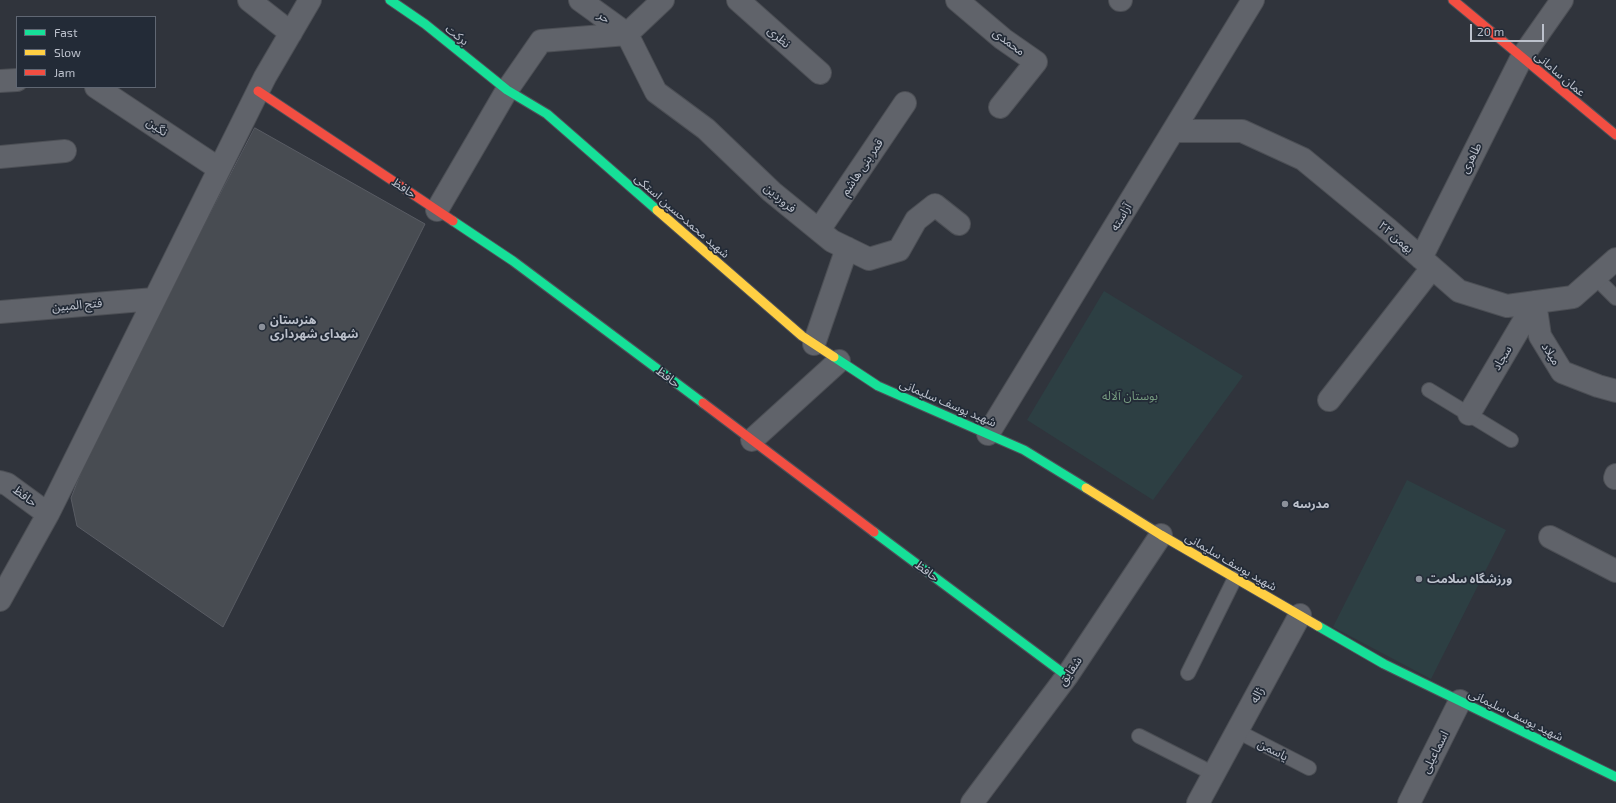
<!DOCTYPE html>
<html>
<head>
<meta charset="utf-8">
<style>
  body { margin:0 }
  #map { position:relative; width:1616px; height:803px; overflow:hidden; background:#30343c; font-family:"Exo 2",sans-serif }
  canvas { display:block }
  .legend { position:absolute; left:16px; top:16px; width:140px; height:72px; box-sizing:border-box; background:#232b37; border:1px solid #606773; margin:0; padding:5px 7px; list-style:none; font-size:12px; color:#bcc1cc }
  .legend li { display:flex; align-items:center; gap:8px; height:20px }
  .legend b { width:20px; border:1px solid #606773 }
  .scale { position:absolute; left:1470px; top:24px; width:74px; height:18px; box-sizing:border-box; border:2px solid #bcc1cc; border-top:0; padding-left:5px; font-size:12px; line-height:14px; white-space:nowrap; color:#bcc1cc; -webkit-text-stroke:3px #232b37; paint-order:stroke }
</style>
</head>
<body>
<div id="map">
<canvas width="1616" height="803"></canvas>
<ul class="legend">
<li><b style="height:5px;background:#16e098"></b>Fast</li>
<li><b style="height:5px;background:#ffcf43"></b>Slow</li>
<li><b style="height:5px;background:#f24e42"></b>Jam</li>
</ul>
<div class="scale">20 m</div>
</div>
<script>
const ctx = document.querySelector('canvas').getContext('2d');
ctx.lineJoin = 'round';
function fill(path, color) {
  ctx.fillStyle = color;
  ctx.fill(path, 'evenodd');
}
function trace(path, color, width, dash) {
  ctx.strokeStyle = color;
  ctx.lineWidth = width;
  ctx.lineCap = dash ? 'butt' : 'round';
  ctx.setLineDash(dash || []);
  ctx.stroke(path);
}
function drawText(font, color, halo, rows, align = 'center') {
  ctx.font = font + ' "Exo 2","Noto Sans Arabic",sans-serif';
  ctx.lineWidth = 3.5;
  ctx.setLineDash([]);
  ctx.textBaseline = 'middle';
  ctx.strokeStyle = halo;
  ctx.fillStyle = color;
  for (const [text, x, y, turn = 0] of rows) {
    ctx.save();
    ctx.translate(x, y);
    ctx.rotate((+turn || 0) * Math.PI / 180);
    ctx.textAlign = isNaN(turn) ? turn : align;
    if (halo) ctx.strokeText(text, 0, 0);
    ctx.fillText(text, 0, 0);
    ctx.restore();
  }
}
const green = new Path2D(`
  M1104,291L1243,376L1153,500L1027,420Z
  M1407,480L1506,530L1431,679L1333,627Z`);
const building = new Path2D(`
  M255,128L425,224L223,627L77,526L71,498L97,431Z`);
const lane = new Path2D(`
  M1595,277L1616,298
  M1429,390L1511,440
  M1188,673L1235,578
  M1237,731L1309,768
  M1139,736L1214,774`);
const street = new Path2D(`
  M249,0L291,33
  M580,0L627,34L656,92L706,129L772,192L832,241L869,259L899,250L916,220L935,205L959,224
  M738,0L820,73
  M957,0L1003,39L1036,62L1000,107
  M1120,0H1121
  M0,81L17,80
  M96,87L218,168
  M1174,131H1242L1303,159L1389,230L1459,291L1507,306L1573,297L1616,259
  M0,157L65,151
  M437,210L507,90L541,41L627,34L663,0
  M819,230L905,103
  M1421,258L1522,57L1562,0
  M1535,302L1540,336L1562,372L1598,386L1616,391
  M0,312L154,299
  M814,344L847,248
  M1329,400L1432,268
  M1469,414L1535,302
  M988,434L1253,0
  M752,440L839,361
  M1615,478L1616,475
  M0,482L7,484L48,514
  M1550,537L1616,571
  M0,600L48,514L265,77L310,0
  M972,803L1067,676L1161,535
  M1198,803L1300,615
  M1409,803L1460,701`);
const fast = new Path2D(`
  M390,0L425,24L507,90L547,114L657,210
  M453,221L513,261L703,403
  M834,357L878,386L1024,450L1086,488
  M874,532L1067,676
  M1318,626L1384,664L1616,777`);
const slow = new Path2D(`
  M657,210L802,336L834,357
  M1086,488L1161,535L1318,626`);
const jam = new Path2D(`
  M1453,0L1616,135
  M258,91L453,221
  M703,403L874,532`);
const markers = [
  [262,327,4,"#8b909a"],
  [1285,504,4,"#8b909a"],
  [1419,579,4,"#8b909a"]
];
const streetNames = [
  ["حر",604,17,36],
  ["برکت",457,35,38],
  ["نظری",779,37,42],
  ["محمدی",1009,42,37],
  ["عمان سامانی",1560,74,40],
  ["نگین",157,127,34],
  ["طاهری",1471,158,-63],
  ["قمر بنی هاشم",862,167,-56],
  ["حافظ",404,188,34],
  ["فروردین",780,198,40],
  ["شهید محمدحسین استکی",682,216,41],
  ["آراسته",1121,217,-59],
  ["۲۲ بهمن",1396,237,41],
  ["فتح المبین",77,305,-5],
  ["میلاد",1551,354,58],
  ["سجاد",1502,358,-59],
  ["حافظ",668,377,37],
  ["شهید یوسف سلیمانی",948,403,23],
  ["حافظ",25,496,36],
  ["شهید یوسف سلیمانی",1231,562,30],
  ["حافظ",927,571,37],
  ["شقایق",1070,671,-55],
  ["ژاله",1257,695,-62],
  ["شهید یوسف سلیمانی",1516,715,26],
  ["یاسمن",1273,750,27],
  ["اسماعیلی",1435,752,-63]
];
const poiNames = [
  ["هنرستان",270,320],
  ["شهدای شهرداری",270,334],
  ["مدرسه",1293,504],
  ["ورزشگاه سلامت",1427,579]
];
const parkNames = [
  ["بوستان آلاله",1130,396]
];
fill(green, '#2d3f43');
fill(building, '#484c52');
trace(building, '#595c64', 1);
trace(lane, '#4c4f55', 16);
trace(street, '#4c4f55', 24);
trace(fast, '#4e5159', 11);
trace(slow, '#4e5159', 11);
trace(jam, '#4e5159', 11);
trace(lane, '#60636a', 14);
trace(street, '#60636a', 22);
trace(fast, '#16e098', 9);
trace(slow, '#ffcf43', 9);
trace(jam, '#f24e42', 9);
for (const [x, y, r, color] of markers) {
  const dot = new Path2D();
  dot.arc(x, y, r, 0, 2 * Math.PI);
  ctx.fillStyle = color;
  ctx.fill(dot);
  trace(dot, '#232b37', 1.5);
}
drawText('12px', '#bcc1cc', '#232b37', streetNames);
drawText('bold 12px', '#bcc1cc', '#232b37', poiNames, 'left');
drawText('12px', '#759a7f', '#232b37', parkNames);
</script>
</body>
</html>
